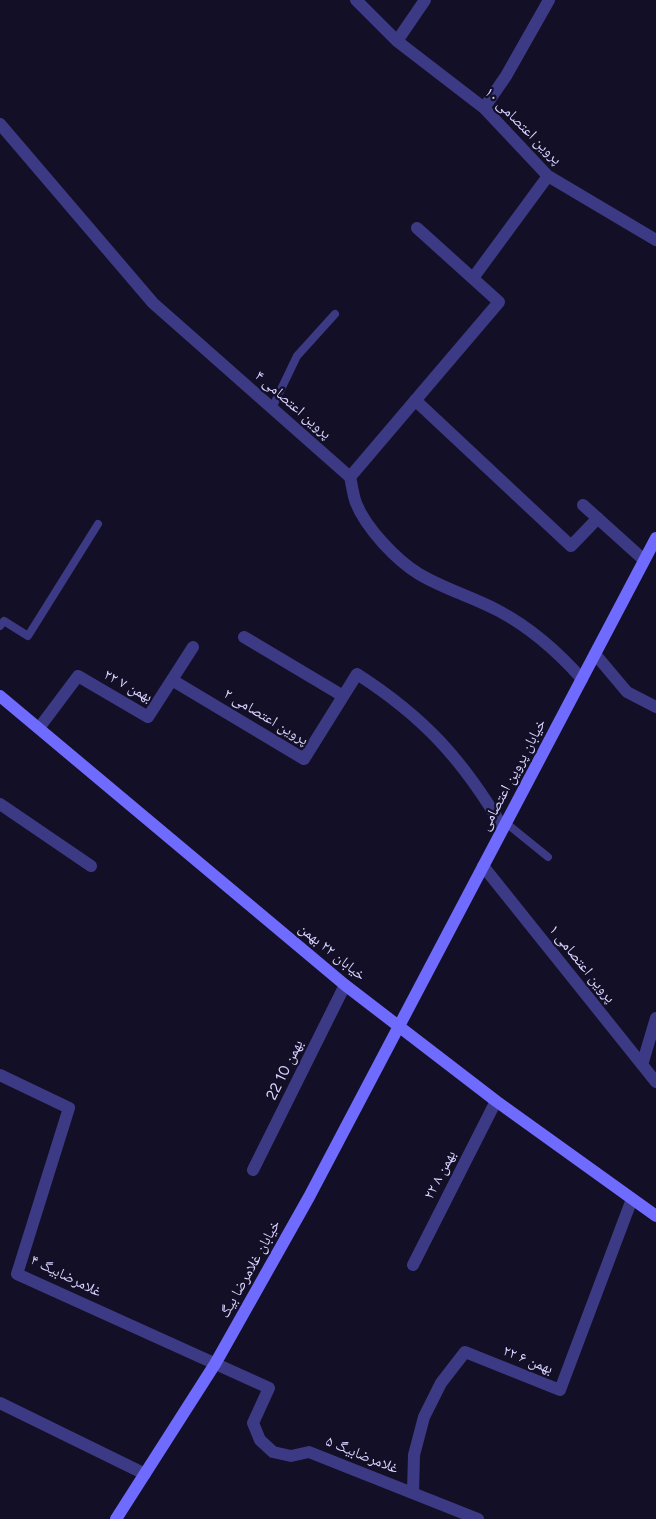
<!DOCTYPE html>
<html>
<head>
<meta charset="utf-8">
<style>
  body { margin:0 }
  canvas { display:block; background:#130f26 }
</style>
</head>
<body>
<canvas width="656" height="1519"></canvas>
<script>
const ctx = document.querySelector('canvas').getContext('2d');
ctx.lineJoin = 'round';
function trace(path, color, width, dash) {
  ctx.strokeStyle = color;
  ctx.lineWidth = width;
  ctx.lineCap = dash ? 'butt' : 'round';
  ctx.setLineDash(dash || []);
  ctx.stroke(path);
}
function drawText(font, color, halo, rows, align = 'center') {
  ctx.font = font + ' Figtree,"Noto Naskh Arabic",sans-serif';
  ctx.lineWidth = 4.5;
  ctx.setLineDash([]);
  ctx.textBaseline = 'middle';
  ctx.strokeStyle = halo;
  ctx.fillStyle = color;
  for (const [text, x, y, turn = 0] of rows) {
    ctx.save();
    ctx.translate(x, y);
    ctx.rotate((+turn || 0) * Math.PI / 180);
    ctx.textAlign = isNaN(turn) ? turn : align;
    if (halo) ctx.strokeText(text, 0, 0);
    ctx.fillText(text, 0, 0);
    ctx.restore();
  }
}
const lane = new Path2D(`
  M272,408L297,356L335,314
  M0,626L4,621L28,636L98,524
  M506,823L548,857`);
const street = new Path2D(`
  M356,0L397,41L484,108L548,176L656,240
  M397,41L425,0
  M484,108L506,76L549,0
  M0,124L153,303L350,477C352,485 353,495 356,503C366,528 396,560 419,574C444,589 473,597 499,611C531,628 558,652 582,679
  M473,278L548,176
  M415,400L571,546L598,518
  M350,477L499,302L417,228
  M583,505L644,560
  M244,637L343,696
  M595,654L627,692L656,707
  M172,680L304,759L357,674C424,717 463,760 503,828
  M39,728L78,676L148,717L193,647
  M0,804L91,866
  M483,866L656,1082
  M642,1065L656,1018
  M0,1075L69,1108L17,1274L269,1388L253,1423L260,1440L273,1452L291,1456L309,1452L478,1519
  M253,1170L345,985
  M413,1265L496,1101
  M0,1403L145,1474
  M413,1493L414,1455L424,1417L441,1383L465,1352L560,1390L632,1199`);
const secondary = new Path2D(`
  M0,696L345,985L496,1101L656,1216
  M116,1519L215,1364L309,1197L656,538`);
const streetNames = [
  ["پروین اعتصامی ۱۰",523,126,45],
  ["پروین اعتصامی ۴",293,405,41],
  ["۲۲ بهمن ۷",128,686,28],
  ["پروین اعتصامی ۲",266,717,31],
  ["خیابان پروین اعتصامی",513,775,-62],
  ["خیابان ۲۲ بهمن",332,952,39],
  ["پروین اعتصامی ۱",582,964,51],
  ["22 بهمن 10",285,1070,-64],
  ["۲۲ بهمن ۸",440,1175,-63],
  ["خیابان غلامرضا بیگ",250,1269,-61],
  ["غلامرضابیگ ۴",66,1276,26],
  ["۲۲ بهمن ۶",528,1360,22],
  ["غلامرضابیگ ۵",362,1455,22]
];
trace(lane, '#3d3a85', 8);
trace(street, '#3d3a85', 12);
trace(secondary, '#6f6bff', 12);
drawText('15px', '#d9d4ff', '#130f26', streetNames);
</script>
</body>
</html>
